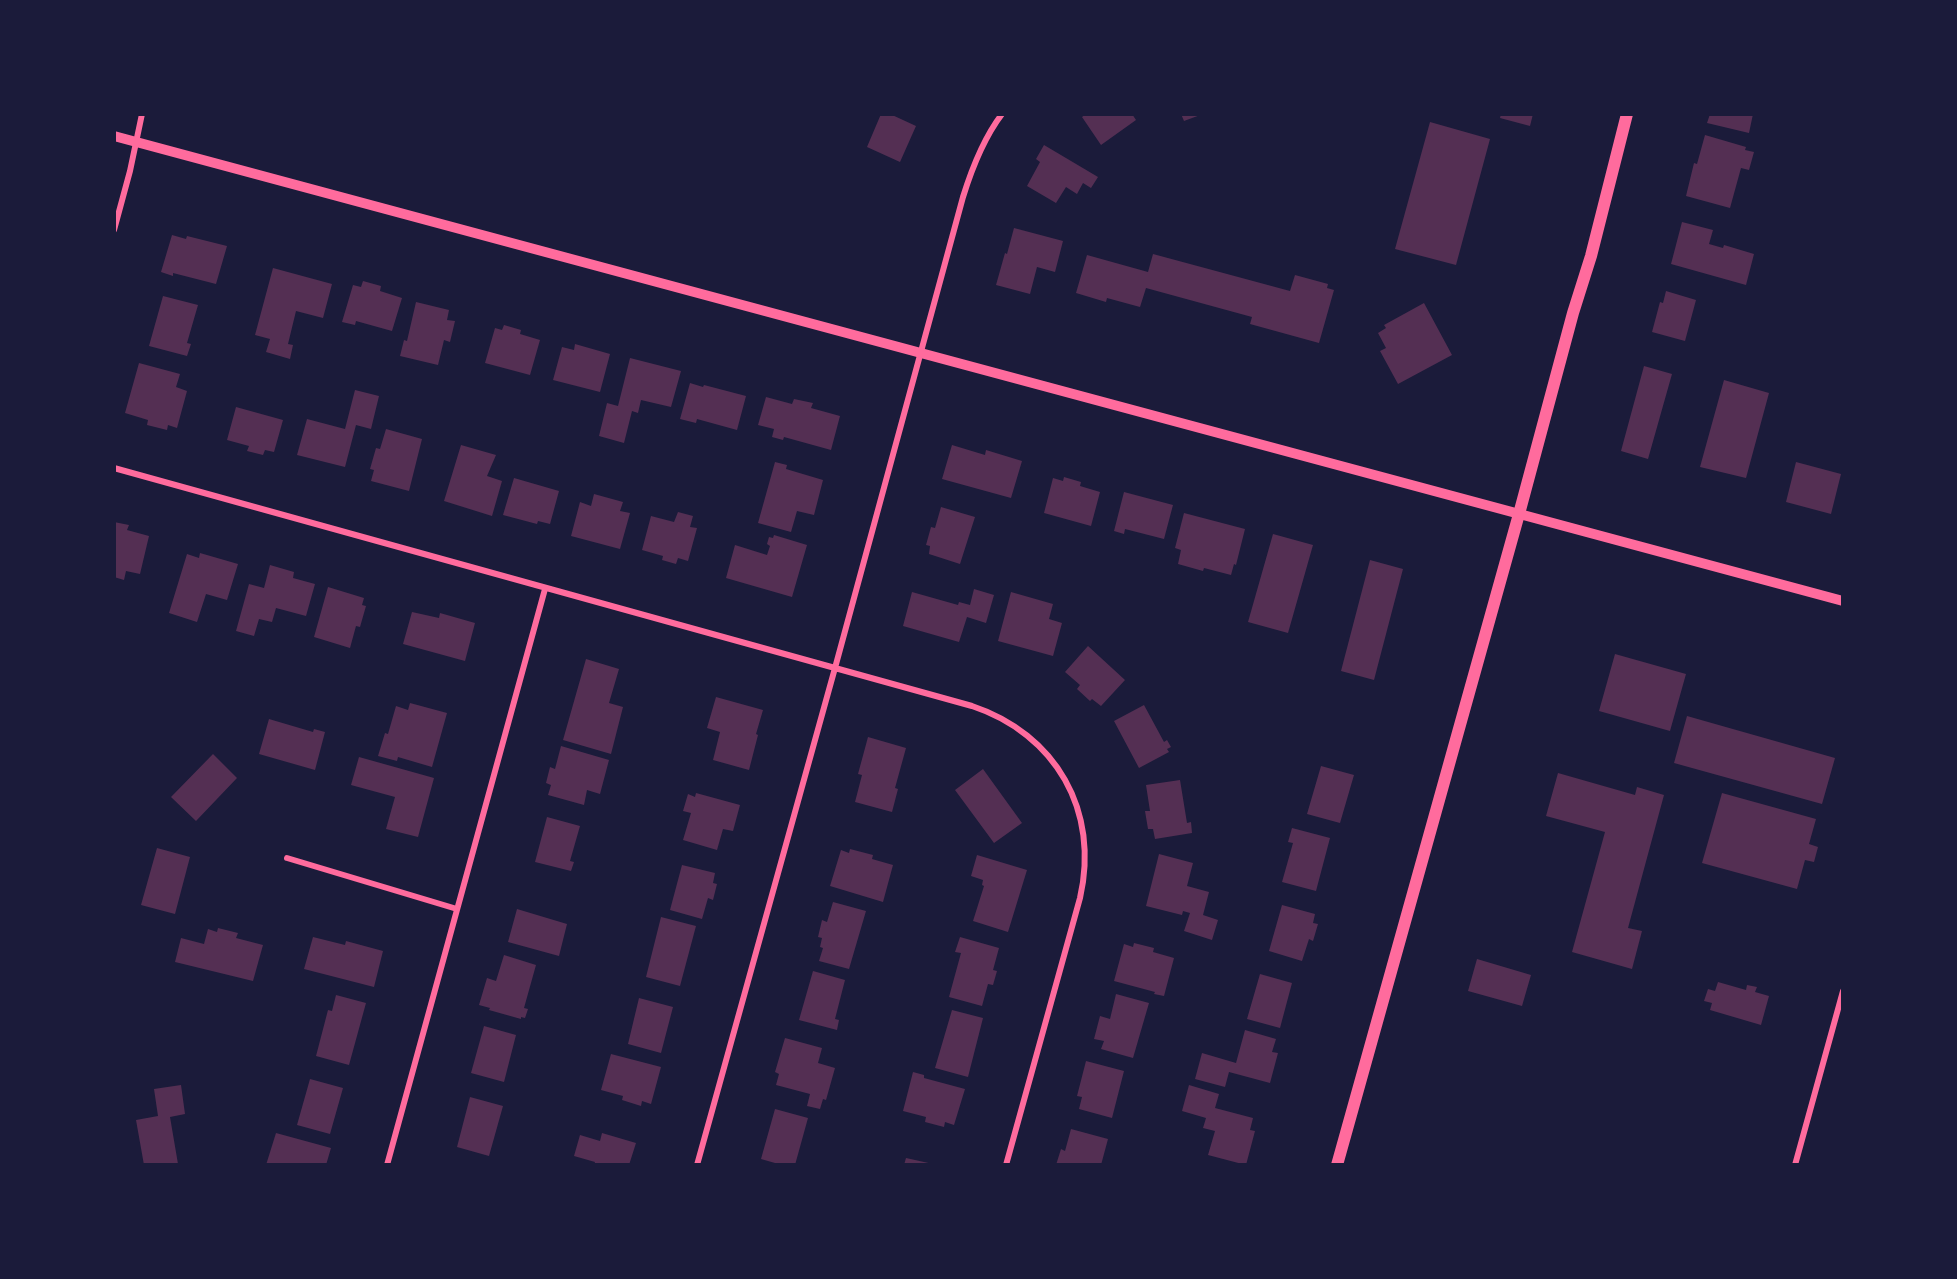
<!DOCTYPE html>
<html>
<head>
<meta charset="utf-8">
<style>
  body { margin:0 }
  #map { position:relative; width:1957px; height:1279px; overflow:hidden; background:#1b1b3a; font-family:"Nunito Sans",sans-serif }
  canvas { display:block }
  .frame { position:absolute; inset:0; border:116px solid #1b1b3a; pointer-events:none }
</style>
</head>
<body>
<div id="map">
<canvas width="1957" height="1279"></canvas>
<div class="frame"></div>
</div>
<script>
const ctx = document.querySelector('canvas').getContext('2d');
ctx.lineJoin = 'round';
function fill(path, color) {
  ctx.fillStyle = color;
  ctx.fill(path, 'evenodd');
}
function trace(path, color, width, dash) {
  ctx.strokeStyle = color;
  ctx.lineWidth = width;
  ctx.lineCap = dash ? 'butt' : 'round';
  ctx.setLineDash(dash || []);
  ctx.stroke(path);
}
const building = new Path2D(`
  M881,114H890L916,126L900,162L867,147Z
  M1086,114H1132L1136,120L1101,145L1082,117Z
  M1181,114H1203L1184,121Z
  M1501,114H1533L1530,126L1500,118Z
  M1710,114H1753L1749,133L1707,123Z
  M1430,122L1490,139L1456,265L1395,249Z
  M1705,135L1746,147L1745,150L1754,152L1749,170L1741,168L1730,208L1686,196L1694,163L1697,164Z
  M1044,145L1098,177L1091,188L1083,183L1077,194L1066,187L1056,203L1027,186L1040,162L1036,159Z
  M1682,222L1713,230L1709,244L1723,248L1724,245L1754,254L1746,285L1671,264Z
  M1014,228L1063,241L1055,272L1037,267L1030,294L996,285L1005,253L1007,254Z
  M172,235L186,239L187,236L227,246L216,284L173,273V276L161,272Z
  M1153,254L1290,291L1295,275L1328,284L1327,288L1334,290L1319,343L1250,324L1252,317L1146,288L1140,307L1107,298L1106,302L1076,293L1087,255L1148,272Z
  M273,268L332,284L323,318L296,311L288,344L293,345L290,359L266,352L270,339L255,335Z
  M363,281L381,286L380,291L402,298L392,331L356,321L355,325L342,322L353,285L361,287Z
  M1666,291L1696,300L1685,341L1652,332L1660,302L1663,303Z
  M163,296L198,305L187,343L191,344L187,356L149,346Z
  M416,302L449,310L447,320L455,321L450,342L444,340L438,365L400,356L404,340L407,341Z
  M1424,303L1452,355L1398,384L1380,351L1386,348L1378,333L1386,328L1384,325Z
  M504,325L521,330L520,334L540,340L530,375L485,363L495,328L502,330Z
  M575,344L610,354L600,392L553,380L562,347L574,350Z
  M630,358L681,371L671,407L641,400L638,413L632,411L624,443L599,436L607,403L618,406Z
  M139,363L180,374L176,387L187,391L177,428L168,425L167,430L147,425L148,420L125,413Z
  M1644,366L1672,374L1648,459L1621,451Z
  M1724,380L1769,393L1746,478L1700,467Z
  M690,383L703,387L704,385L746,396L737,430L697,419L696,423L680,419Z
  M355,390L379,396L371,429L356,425L345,467L297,455L307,419L345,429Z
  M766,397L792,404L794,399L813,403L811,408L840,416L831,450L784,437L783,440L772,437L774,429L758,425Z
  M236,407L283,420L274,452L265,450L263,455L247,451L249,446L227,440Z
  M386,429L422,439L409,491L371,481L374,470L370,469L376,448L380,449Z
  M461,445L496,455L487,476L502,481L492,516L444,501Z
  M952,445L985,455L986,450L1022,461L1011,498L942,479Z
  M775,462L787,465L786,469L823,480L814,515L797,511L791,532L758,523Z
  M1796,462L1841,474L1831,514L1786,502Z
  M1064,477L1081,482L1080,486L1100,492L1091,526L1044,513L1053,478L1063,481Z
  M514,478L559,491L550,524L538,521L537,524L503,515Z
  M1124,492L1173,505L1164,539L1125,529L1124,534L1114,531Z
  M594,494L623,502L620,511L630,513L620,549L571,536L580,502L591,506Z
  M941,507L975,517L960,564L929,554L930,546L926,545L931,527L935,528Z
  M678,512L693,516L690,527L697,528L688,561L678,558L676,564L662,560L663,556L642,550L651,516L674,522Z
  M1184,513L1245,529L1236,565L1234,564L1231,575L1204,568L1203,571L1178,564L1181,550L1175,548Z
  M114,522L129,525L127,530L149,536L140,574L126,571L124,580L114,577Z
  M1273,534L1313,545L1288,633L1248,622Z
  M774,535L807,545L792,597L726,578L735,545L767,555L770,546L767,544L769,537L773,538Z
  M200,553L238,564L227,600L206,594L197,622L169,613L187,554L199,558Z
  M1370,560L1403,569L1374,680L1341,671Z
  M270,565L294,572L293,578L315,584L306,616L276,608L272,622L259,619L254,636L236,631L249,584L264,588Z
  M328,587L364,598L362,605L366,606L360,627L356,626L350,648L314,637Z
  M974,589L994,595L986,623L967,617L959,642L903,626L912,592L958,605L959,602L970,605Z
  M1011,592L1053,604L1049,619L1062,623L1053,656L998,641Z
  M412,612L439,618L440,613L475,623L465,661L403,644Z
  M1088,646L1125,680L1101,706L1092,699L1090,701L1077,689L1080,685L1065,672Z
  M1615,654L1686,674L1670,731L1599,711Z
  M586,659L619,669L609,703L623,707L611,754L563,740Z
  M716,697L763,710L756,734L758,735L749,770L713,760L720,732L707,728Z
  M410,703L447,713L432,767L398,757L397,761L378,756L385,733L388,734L396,706L408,710Z
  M1144,705L1164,742L1167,740L1171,747L1167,749L1169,752L1139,768L1114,721Z
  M1687,716L1835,758L1822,804L1674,763Z
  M269,719L313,732L314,729L325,732L315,770L259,754Z
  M868,737L906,748L895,788L898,789L892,812L855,802L862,775L858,774Z
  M561,746L609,760L600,794L587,790L584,805L548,795L551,785L546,783L550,767L555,769Z
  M213,754L237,778L196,821L171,797Z
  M359,757L434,778L418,837L386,829L395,797L351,785Z
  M1321,766L1354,775L1340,823L1307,814Z
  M983,769L1022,823L994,843L955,790Z
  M1558,773L1635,795L1637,787L1664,795L1628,928L1642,931L1632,969L1572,952L1605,832L1546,816Z
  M1180,780L1187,823L1191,822L1192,833L1155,839L1153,829H1148L1145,811H1150L1146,785Z
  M696,793L740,805L733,831L723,829L717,850L683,840L691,813L683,811L688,794L695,797Z
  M1722,793L1816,819L1809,844L1818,847L1814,862L1805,860L1797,889L1702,863Z
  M547,817L580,826L570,861L574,862L571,871L535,862Z
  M1292,828L1330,838L1316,891L1282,882L1293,843L1288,842Z
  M157,848L190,857L175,914L141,905Z
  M850,849L873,855L872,859L893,865L883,902L830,886L841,850L849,853Z
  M1159,854L1193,863L1187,886L1209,892L1203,915L1218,920L1212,940L1184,931L1190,913L1183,911L1182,915L1146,906Z
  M977,855L1027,870L1008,932L973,921L984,886L982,885L983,880L971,876Z
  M682,865L715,873L713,883L717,884L713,900L708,898L702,919L670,910Z
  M833,902L866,911L849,969L819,961L823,948L820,947L822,938L818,937L822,920L827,922Z
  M1282,905L1315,914L1313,923L1318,924L1313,941L1309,939L1302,961L1269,951Z
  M517,909L567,924L559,956L508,942Z
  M661,917L696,926L680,986L646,977Z
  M218,928L238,933L236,938L263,945L253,981L175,962L181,938L204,944L208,929L217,932Z
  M313,937L345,945L346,941L383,951L374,987L304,969Z
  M960,937L999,948L993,970L997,971L993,985L988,984L982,1006L949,997L961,953L955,952Z
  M1134,943L1154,948L1153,952L1174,958L1164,996L1154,994L1155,992L1114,981L1124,944L1133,947Z
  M504,955L536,965L524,1008L528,1009L525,1018L521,1017V1019L489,1010L490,1008L479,1005L487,978L496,981Z
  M1477,959L1531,975L1522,1006L1468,991Z
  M813,971L845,980L835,1019L839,1020L837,1030L799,1020Z
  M1260,974L1292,983L1280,1028L1247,1019Z
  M1718,982L1746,990L1747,985L1757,987L1755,992L1769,996L1761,1025L1710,1010L1712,1003L1704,1001L1708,989L1715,991Z
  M1116,994L1149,1003L1133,1058L1101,1049L1104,1041L1094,1039L1100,1016L1110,1019Z
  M336,995L366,1003L349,1065L316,1056L328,1010L332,1011Z
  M639,998L673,1007L661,1053L628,1044Z
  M952,1010L983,1018L968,1077L935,1068Z
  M484,1026L516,1035L504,1082L471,1073Z
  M1245,1030L1276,1039L1272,1052L1278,1053L1270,1083L1229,1072L1225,1087L1195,1079L1202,1053L1236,1063Z
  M785,1038L822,1048L818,1063L835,1068L826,1100L823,1099L820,1109L807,1106L810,1094L776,1085L779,1074L775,1072Z
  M611,1054L661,1067L651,1104L642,1101L641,1106L622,1100L623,1096L601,1090Z
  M1086,1061L1124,1071L1112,1118L1079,1109L1082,1097L1077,1096Z
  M913,1072L924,1075V1078L965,1089L954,1125L945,1122L944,1127L925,1122L926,1117L903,1111Z
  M310,1079L343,1088L330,1134L297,1125Z
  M181,1085L185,1114L170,1117L178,1164L144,1165L136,1120L158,1116L154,1089Z
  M1189,1085L1219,1094L1215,1108L1253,1118L1250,1130L1255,1131L1246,1165L1208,1155L1215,1131L1203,1128L1206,1118L1182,1111Z
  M470,1097L503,1106L489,1156L457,1147Z
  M775,1109L808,1118L795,1165H782L761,1159Z
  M1071,1129L1108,1139L1101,1165H1056L1061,1149L1065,1151Z
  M276,1133L331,1148L326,1165H266Z
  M602,1133L636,1143L629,1165H594L595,1162L574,1156L580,1135L600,1141Z
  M906,1158L933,1164V1165H904Z`);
const minor = new Path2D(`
  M114,230L130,171L142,114
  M114,468L972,706C1056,734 1100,811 1080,898L1006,1165
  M287,858L457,909
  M387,1165L545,589
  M697,1165L835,668L963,197C972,168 983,139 1002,114
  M1795,1165L1843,991`);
const tertiary = new Path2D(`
  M114,136L1843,601`);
const secondary = new Path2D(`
  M1337,1165L1519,514L1573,313L1591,256L1627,114`);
fill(building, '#542f53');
trace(minor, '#ff6b9d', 6);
trace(tertiary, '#ff6b9d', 10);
trace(secondary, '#ff6b9d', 12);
</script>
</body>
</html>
